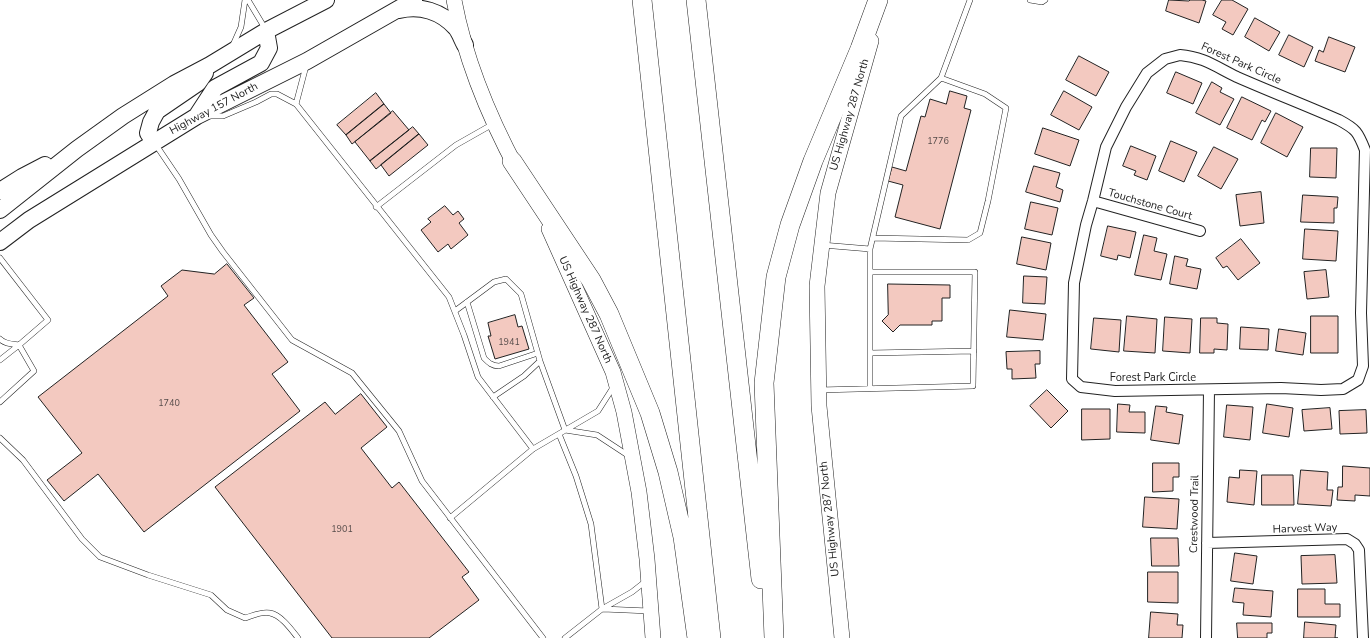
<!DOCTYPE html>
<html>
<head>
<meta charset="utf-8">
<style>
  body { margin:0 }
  canvas { display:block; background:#fff }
</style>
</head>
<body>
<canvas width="1370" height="638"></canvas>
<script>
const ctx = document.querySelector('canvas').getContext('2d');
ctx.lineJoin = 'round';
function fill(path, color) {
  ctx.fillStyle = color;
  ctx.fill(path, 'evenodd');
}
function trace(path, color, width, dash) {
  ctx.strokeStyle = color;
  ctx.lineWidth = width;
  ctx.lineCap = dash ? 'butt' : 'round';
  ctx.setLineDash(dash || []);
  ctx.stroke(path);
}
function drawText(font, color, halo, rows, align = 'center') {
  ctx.font = font + ' "Nunito Sans",sans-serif';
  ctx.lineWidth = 3;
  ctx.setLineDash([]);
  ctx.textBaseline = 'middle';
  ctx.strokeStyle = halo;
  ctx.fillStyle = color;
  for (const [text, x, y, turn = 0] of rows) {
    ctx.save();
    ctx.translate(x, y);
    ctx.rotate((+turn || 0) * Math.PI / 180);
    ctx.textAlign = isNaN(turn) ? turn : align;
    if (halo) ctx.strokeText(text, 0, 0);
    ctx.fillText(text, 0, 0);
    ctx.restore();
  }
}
const building = new Path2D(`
  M1169,0L1189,1L1190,0H1202L1206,1L1199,23L1166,11Z
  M1222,0H1232L1248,9L1233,35L1222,29L1226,22L1213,15Z
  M1255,18L1280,32L1269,51L1245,37Z
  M1289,35L1313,47L1304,67L1279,55Z
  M1329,37L1355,47L1345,72L1315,61L1319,50L1323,52Z
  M1079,56L1109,72L1096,96L1066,80Z
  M1176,72L1202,83L1193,104L1167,93Z
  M1212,82L1222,88L1220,92L1234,99L1220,125L1196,113Z
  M950,91L967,96L964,108L971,110L940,229L895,217L903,185L888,181L892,167L906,171L921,116L925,117L930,99L946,104Z
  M1064,91L1092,107L1079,130L1051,115Z
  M376,93L384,104L346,135L337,125Z
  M1242,97L1271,111L1265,122L1262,120L1252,140L1227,128Z
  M384,104L391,113L352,144L346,135Z
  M393,111L409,130L370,161L355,142Z
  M1276,113L1303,127L1287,157L1261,143Z
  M413,127L419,134L376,169L370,161Z
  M1043,128L1079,140L1070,166L1035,154Z
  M419,134L428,145L389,176L381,165Z
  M1171,141L1197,152L1184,182L1159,171Z
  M1131,146L1156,156L1147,180L1134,175L1136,171L1123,166Z
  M1214,147L1238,159L1221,189L1198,176Z
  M1311,148H1337L1336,178L1310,177Z
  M1034,166L1060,173L1056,187L1063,190L1060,202L1026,192Z
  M1261,192L1264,223L1240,226L1236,195Z
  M1303,195L1338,197L1337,208H1334V223L1301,222Z
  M1031,202L1058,208L1052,235L1025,229Z
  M445,206L453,215L458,211L464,219L459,223L468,235L451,249L448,244L438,252L421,230L431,222L428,219Z
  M1108,226L1136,232L1130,258L1118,255L1117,260L1101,256Z
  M1305,229L1338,231L1336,261L1303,259Z
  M1144,235L1157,238L1154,251L1167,254L1161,280L1135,275Z
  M1022,237L1051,243L1046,270L1017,264Z
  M1241,239L1260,263L1238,280L1227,266L1223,268L1216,258Z
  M1175,256L1188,259L1186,266L1201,269L1197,289L1170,284Z
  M227,264L254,298L244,305L288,362L272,374L300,411L144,532L98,474L64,501L47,480L82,453L38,397L168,296L161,286L182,270L214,274Z
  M1326,270L1329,297L1307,299L1304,272Z
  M1024,276L1047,277L1045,304L1023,303Z
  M888,284L950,285V298H942V321H932V325H900L893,332L882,321L888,315Z
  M1010,310L1046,314L1043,340L1007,337Z
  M515,315L518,327L522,326L529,349L495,359L488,336H491L488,323Z
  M1127,316L1157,319L1155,353L1124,351Z
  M1311,316H1338V353H1311Z
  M1165,317L1192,319L1190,353L1163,351Z
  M1094,318L1121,320L1119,352L1091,349Z
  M1201,318H1217V323L1228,324L1227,350L1214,349V353H1200Z
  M1241,327L1269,329L1268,350L1240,349Z
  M1279,329L1306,333L1303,355L1276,351Z
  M1040,351V364H1035L1036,378L1012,379V369H1007L1006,352Z
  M1047,390L1068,411L1051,428L1030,406Z
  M361,394L387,427L361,448L392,488L399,482L469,572L462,577L479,600L429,638H332L215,487L325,402L335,414Z
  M1118,404L1130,405L1129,412H1145V433L1117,432Z
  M1267,404L1293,408L1289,437L1263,433Z
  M1227,405L1253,407L1250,440L1224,437Z
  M1156,406L1167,407L1166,412L1183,415L1179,444L1151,440Z
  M1330,408L1332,429L1304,431L1302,410Z
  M1082,409H1110V439L1082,440Z
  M1366,410L1367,433L1340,434L1339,411Z
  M1153,463H1179V477H1173V491L1153,492Z
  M1343,466L1370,468V496L1355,495V501L1337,500L1338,487H1342Z
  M1240,470L1257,471L1254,505L1227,502L1229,477L1239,478Z
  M1301,470L1328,472L1327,490H1333L1331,506L1298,504Z
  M1262,475H1293L1294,505H1262Z
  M1145,497L1179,499L1177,529L1143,527Z
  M1151,538H1178L1179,566H1152Z
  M1235,553L1257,556L1253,584L1231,581Z
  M1335,555L1337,583L1302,584L1301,556Z
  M1148,572H1178V603L1148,602Z
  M1235,588L1273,591L1271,617L1243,615L1244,603L1233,602Z
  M1298,589H1325V604H1340V617H1298Z
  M1151,612L1178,614L1177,625H1183L1182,638H1149Z
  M1305,622L1336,625L1335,638H1338H1304Z
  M1237,623H1272V633H1267V638H1238Z`);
const service = new Path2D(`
  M248,0L266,30
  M1030,0L1042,2L1045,0
  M233,45L241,27L245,0
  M941,78L970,0
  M296,104L306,66
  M210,116H223L256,102L271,94H277L296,104L449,297L464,335L478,377L533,449
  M156,145L179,179L211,235L223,252L292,340L352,373L399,431L422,481L543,638
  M376,207L456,145L493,124
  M870,249L901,116L941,78L985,94L1006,108L988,201L980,233L968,240L873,238
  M0,258L48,320L19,345L34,371L0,402
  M467,302L484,358C489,363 492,366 499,366L538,353
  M455,311L494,282L506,279L521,294L540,361L524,376L493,397
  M0,339C5,344 12,344 19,345
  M870,353L974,351
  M0,360L19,345
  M540,361L565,430
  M870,389V272
  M819,390L973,386L975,272H870V249L822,245
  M565,430L597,435L629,456
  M559,434L576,476L591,524L602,609
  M0,438L23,460L82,539L100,557L148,575L211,595L227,610L245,618C252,616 262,611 270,613C281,615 291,629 298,638
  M450,518L533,449L598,411L614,386
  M603,609L649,611
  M565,638L602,609L632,592L646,581`);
const minor = new Path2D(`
  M1180,55C1204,57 1216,67 1237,77C1271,92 1305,105 1339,120C1356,129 1358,132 1365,150L1361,313L1363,366L1358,380L1343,389L1321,390L1281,388L1115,391L1081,387L1072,379L1074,283L1086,225L1093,201L1106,147L1126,107L1147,73L1165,59Z
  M1093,201L1200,231
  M1207,543L1347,539L1355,544L1359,550L1363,638
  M1206,638L1209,390`);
const secondary = new Path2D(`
  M454,0C465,60 489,117 518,171
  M549,229L613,372L624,412L639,492L647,559L653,638
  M842,638L819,406L817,286L828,193L871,41`);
const primary = new Path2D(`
  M399,10C420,5 441,11 456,28C460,33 462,40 465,45
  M198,114L215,88L261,63L269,48L266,31
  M154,142L148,133L151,122L157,111L198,83L205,73
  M0,191L22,177L45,165
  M0,210L77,149L123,116L174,84L210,65L266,31L326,0
  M0,242L29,220L197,116L307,61L414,0`);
const motorway = new Path2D(`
  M642,0L711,638
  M696,0L761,579
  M512,161L591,280L609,314L650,413L668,472L683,537L697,638
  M774,638L764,383L776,277L790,225L813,161L860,49L878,0`);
const numberNames = [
  ["1776",938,142],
  ["1941",509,343],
  ["1740",169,404],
  ["1901",342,530]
];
const streetNames = [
  ["Forest Park Circle",1241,64,24],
  ["Highway 157 North",214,109,-28],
  ["US Highway 287 North",850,115,-74],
  ["Touchstone Court",1150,205,16],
  ["US Highway 287 North",585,310,66],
  ["Forest Park Circle",1153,378],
  ["Crestwood Trail",1195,514,-89],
  ["US Highway 287 North",830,519,-96],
  ["Harvest Way",1305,529,-2]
];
fill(building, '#f3c9c0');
trace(building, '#222', 1);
trace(service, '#222', 6);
trace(minor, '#222', 12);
trace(secondary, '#222', 16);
trace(primary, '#222', 18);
trace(motorway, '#222', 20);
trace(service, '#fff', 5);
trace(minor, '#fff', 10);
trace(secondary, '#fff', 15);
trace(primary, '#fff', 16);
trace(motorway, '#fff', 19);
drawText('9px', '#564c4a', null, numberNames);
drawText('11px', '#222', '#fff', streetNames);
</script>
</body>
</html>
